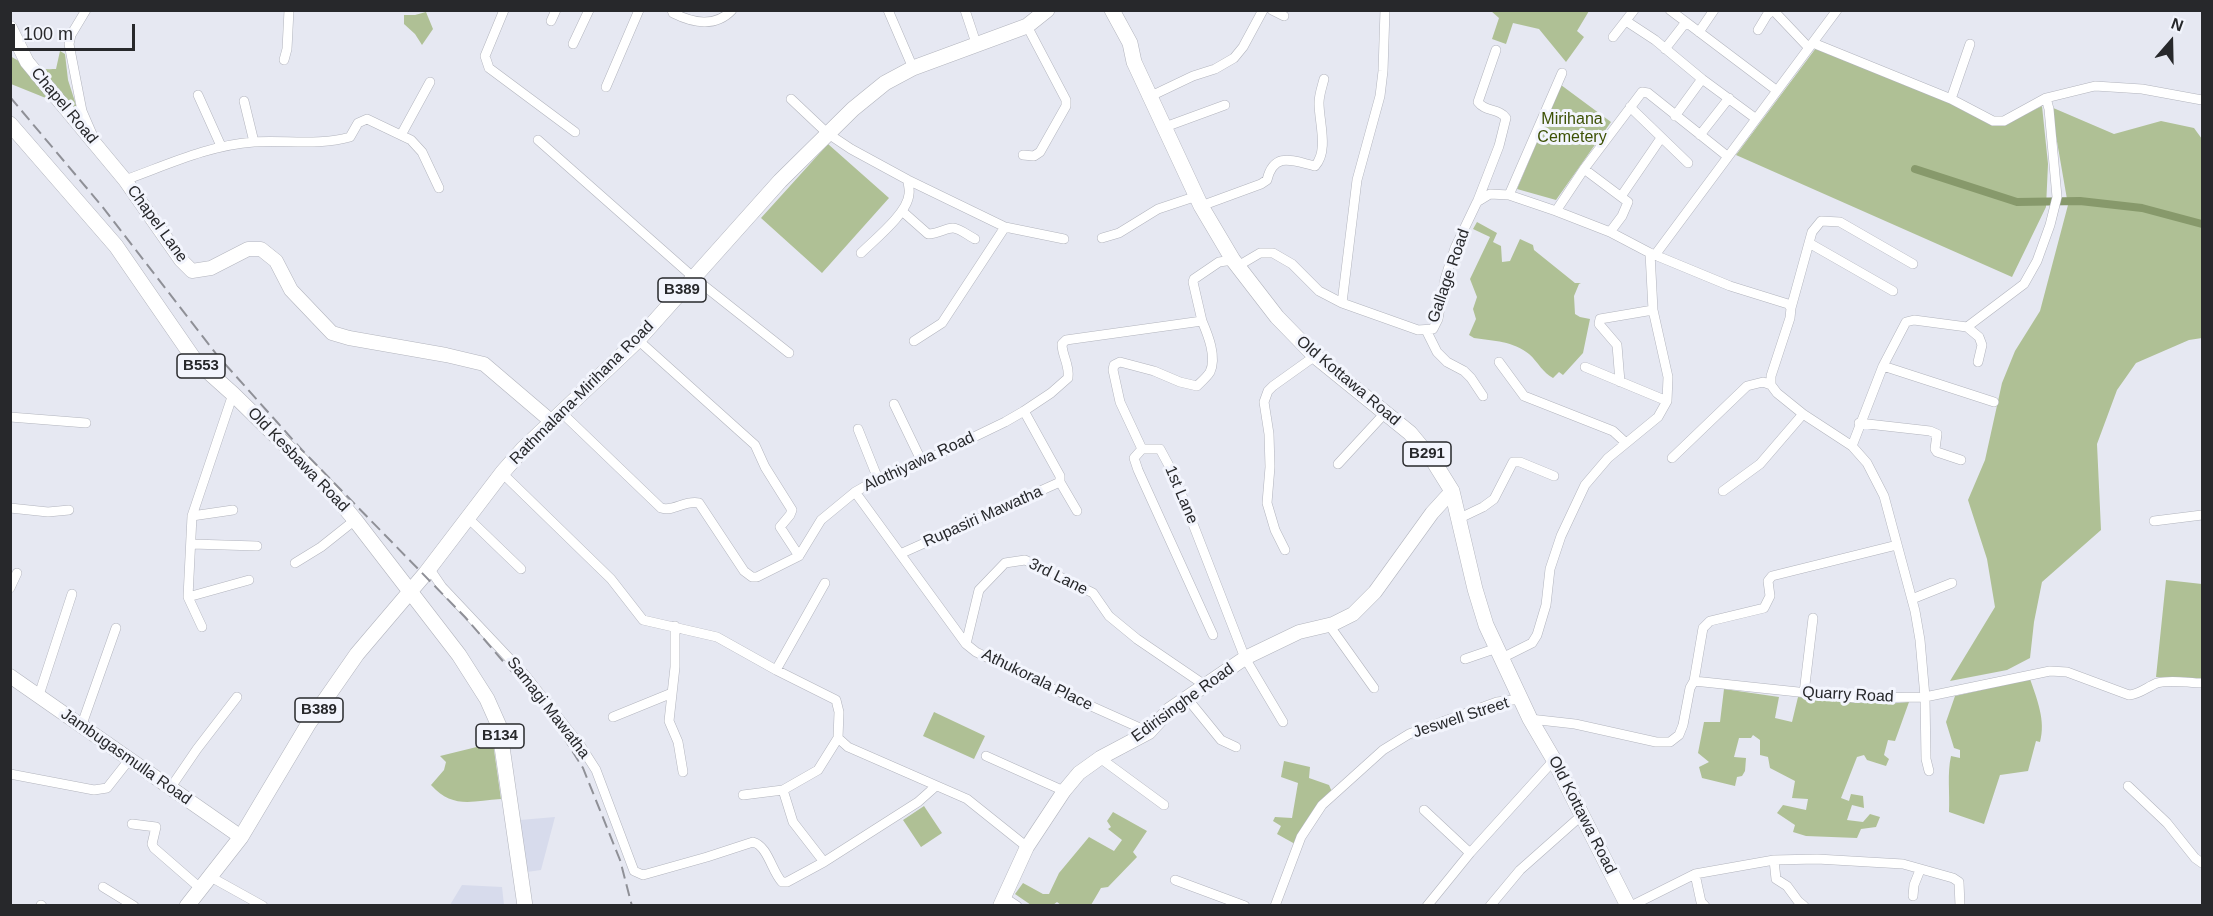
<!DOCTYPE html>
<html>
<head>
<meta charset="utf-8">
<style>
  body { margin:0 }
  #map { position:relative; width:2213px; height:916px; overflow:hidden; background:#e6e8f2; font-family:Arial,sans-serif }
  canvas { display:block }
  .frame { position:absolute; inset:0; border:12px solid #27282b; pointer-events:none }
  .north { position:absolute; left:2141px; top:12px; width:60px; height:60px; -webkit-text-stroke:4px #f3f5fd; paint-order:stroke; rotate:20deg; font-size:16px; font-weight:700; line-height:24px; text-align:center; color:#27282b }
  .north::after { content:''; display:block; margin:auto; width:21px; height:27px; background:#27282b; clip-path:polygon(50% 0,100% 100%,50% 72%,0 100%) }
  .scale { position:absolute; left:12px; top:24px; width:123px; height:27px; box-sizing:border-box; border:3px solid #27282b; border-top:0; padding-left:8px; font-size:18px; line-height:21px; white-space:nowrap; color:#27282b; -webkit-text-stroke:4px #f3f5fd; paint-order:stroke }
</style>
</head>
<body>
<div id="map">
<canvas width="2213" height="916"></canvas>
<div class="frame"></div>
<div class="north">N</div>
<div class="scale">100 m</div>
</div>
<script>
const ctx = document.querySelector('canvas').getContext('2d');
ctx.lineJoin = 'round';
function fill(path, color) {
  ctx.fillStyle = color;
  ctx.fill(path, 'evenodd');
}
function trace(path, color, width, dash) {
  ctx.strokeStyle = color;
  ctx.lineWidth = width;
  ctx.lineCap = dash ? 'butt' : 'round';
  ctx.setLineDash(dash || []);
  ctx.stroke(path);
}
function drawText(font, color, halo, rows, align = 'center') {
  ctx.font = font + ' Arial,sans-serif';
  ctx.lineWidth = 6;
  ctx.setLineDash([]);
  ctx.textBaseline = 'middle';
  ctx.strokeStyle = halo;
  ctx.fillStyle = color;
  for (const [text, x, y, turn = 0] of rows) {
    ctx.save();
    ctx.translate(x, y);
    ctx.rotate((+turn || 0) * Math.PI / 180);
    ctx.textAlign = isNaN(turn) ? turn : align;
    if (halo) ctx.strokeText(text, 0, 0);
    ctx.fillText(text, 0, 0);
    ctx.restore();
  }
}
const built = new Path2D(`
  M555,817L541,870L527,872L520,820Z
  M462,885L502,887L504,905H450Z`);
const green = new Path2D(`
  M1491,11H1589L1577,31L1584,37L1566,62L1539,29L1513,23L1506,44L1492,39L1499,18Z
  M426,12L433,29L422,45L415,34L404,24V15H415Z
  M1819,44L2005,124L2042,106L2048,164L2046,207L2012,277L1736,155Z
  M60,51L65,54L68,80L78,111L11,84L10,56C28,66 34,70 56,69Z
  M1561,85L1611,122L1556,200L1517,189Z
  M2051,107L2114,134L2161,121L2194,128L2202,139V338L2189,340L2136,363L2117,390L2097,444L2101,530L2042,582L2034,622L2030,658L2007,670L1950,681L1995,607L1987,559L1968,500L1985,460L2002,383L2015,351L2040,311L2068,205Z
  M828,144L889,198L822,273L761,218Z
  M1477,222L1497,233L1493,242L1501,246L1502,262L1510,261L1520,239L1533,245L1534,250L1575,283H1581L1579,284L1574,296L1575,314L1580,317L1590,319L1583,353L1563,375L1559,372L1553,378C1543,373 1538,362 1529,354C1513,341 1494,341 1474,338L1469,335L1476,319L1473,309L1477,297L1470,279L1490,237L1473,229Z
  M2166,580L2202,584V681L2156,677Z
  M2030,679C2037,699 2046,721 2040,742L2036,741L2028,771L2000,775L1984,824L1949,812C1950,793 1947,774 1951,756L1960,758V750L1954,748L1946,722L1955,696Z
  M1724,689L1779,697L1775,718L1792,722L1798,697L1886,704L1909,702L1895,741L1888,740L1884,755L1889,759L1886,766L1867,760L1864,755L1857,757L1841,798L1849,801L1851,794L1863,796L1864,808L1852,805L1847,820L1863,822L1870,814L1880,817L1876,827L1861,829L1857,838L1806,836L1793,832L1795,825L1777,813L1783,805L1806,810L1808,799L1792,798L1795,781L1770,768L1768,757L1760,755V740L1753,735L1751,738H1739L1734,757L1746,758L1745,771L1742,776L1737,777L1735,786L1702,778L1699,767L1709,762L1698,753L1704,722H1720Z
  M934,712L985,736L974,759L923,736Z
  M493,743L501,799C472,801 452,809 431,785L444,770L446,762L440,756Z
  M1284,761L1310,767L1309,778L1329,785L1332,792L1295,844L1277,834L1281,826L1273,821L1275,817L1292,818L1298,783L1281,777Z
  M924,806L942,833L921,847L903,820Z
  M1113,812L1147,831L1133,852L1137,857L1108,887L1101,888L1091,905H1061L1057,902L1053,905H1031L1015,894L1023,883L1043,894H1049L1059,873L1089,837L1114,851L1122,840L1108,829L1111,827L1107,821Z`);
const canal = new Path2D(`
  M1915,169L2017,202L2080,201L2142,208L2202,224`);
const street = new Path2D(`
  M86,10L71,35L69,44L82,111L92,134
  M504,10L485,56L489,68L575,132
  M672,10L673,13C693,23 715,28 732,10
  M888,10L913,68
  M965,10L976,43
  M1272,10L1284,16
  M1670,10L1776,90
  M1773,10L1809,48
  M551,21L556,10
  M1626,21L1655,40L1702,79L1755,118
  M1758,30L1767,15L1773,10
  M1699,32L1714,10
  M1613,37L1634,10
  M1813,43L1951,99L1993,121H2004L2046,98L2095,86L2142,89L2202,100
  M573,44L589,10
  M1665,49L1686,22
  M284,60L287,49L289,10
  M606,87L639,10
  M198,95L221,146
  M1151,96L1193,76L1215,69L1234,58L1243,47L1263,10
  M791,99L827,133L851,149L908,180L1005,227L1064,239
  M1951,99L1970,44
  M244,101L254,142
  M1630,107L1688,163
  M1675,116L1702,79
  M1165,127L1225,105
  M401,135L430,82
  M1700,135L1729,98
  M538,140L693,277L789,353
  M1023,155L1034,156L1040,152L1066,106V100L1027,26
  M1584,169L1628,202L1622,216L1610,232
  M125,180C167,165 209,145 254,142C286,140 319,146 350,137L358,123L367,119L411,140L422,152L439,188
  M1509,195L1562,73
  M1622,195L1661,138
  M1478,200L1499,146L1506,118C1499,108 1485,112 1478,102L1496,50
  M1201,206L1261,184L1267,180C1274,151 1293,161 1315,166C1329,151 1319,122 1319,103C1319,95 1322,87 1324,79
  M902,211L928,234C939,234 945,228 953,228C959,228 969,236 975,239
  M1556,211L1584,169L1642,92L1648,93L1727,156
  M1102,238L1119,233L1158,209L1197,196
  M1809,243L1893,291
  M861,253C874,240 908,213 909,194C910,190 908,185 908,180
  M1655,255L1837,10
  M1913,264L1840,222L1821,221L1812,232L1791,308L1790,318L1771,376V385L1777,393L1803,414L1852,446L1867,463L1884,496L1915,611L1920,640L1925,697L1926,759L1929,771
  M1238,266L1260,253H1273L1292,264L1319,291L1342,303L1418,330L1433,329L1438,319L1445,279L1455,248L1477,202L1490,194L1509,195L1556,211L1610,232L1650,253L1730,286L1788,304L1791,308
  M1342,303L1357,180L1380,96L1383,71L1385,10
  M1202,321C1208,335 1217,357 1210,372C1207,377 1201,382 1197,386L1180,382L1154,371L1120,362L1114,365L1113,370L1120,402L1142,449H1160L1174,475L1245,658L1283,722
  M1967,327L2024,284L2037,261L2050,225L2057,197L2049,109L2046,98
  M1426,330L1437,352L1447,362L1464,371L1471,378L1483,396
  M638,340L755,445L765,467L792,510L790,515L780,527L799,556
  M914,341L942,323L1005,227
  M1499,362L1524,396L1613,431L1626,443
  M1883,366L1994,402
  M1585,367L1667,401
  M1620,382L1617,345L1599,324L1600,319L1653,310
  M894,404L922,462
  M562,413L661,508C674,512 684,500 699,503L744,571L752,577H757L799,556L821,520L855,492L878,479L922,462L1005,422L1024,411
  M10,417L86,423
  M1859,423L1930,431L1937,434L1935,449L1937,452L1961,460
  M858,429L878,479
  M1852,446L1883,366L1906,322L1914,320L1967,327L1979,337L1982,345L1978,362
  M1142,449L1134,458L1138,470L1213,635
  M1672,458L1747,386L1763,382L1771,385
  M1338,464L1385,413
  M502,473L611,579L643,620L717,637L776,670L836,700L839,712L838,738L848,747L967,799L1027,847
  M1060,482L1077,511
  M1723,491L1760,464L1803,414
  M855,492L966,644L976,652L1053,689L1149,732
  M10,508L48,512L69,510
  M192,516L233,510
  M467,517L521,569
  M1460,518L1483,507L1494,499L1513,462H1520L1554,476
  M2154,521L2202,515
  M192,544L257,546
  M1285,550L1275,530L1267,503L1270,467L1269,434L1264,402L1268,391L1273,386L1315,356
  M900,554L1060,482V476L1024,411L1051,393L1068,378C1070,365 1062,356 1062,344L1066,340L1202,321L1193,282L1194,279L1219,262L1233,260
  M295,563L321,547L355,520
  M429,568L442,587L526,676L580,745L596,770L634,871L643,875L707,857L753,842C768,846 772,872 782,882H787L824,862L918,802L936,786
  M10,588L17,573
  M188,597L249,580
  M1912,599L1952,583
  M1329,625L1374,688
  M675,626V667L669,721L678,742L683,772
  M202,627L188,597L192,516L233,394
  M966,644L979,590L1005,563L1025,560L1093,593L1109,616L1137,639L1206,686
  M1502,658L1532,643L1537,635L1546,605L1550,569L1561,536L1585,485L1608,458L1658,417L1667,401L1668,377L1653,310L1650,253
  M1465,659L1497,648
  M776,670L825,583
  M1694,681L1703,628L1710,621L1764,608L1770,596L1768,581L1772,576L1897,545
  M1804,693L1813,618
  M39,695L72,594
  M1186,697L1221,740L1236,747
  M613,717L672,693
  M1530,719L1575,724L1656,742H1670L1679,735L1683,725L1690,688L1694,681L1855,698L1925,697L2050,671L2067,672L2129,695C2140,694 2147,687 2157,683C2171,679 2188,683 2202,683
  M81,727L116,628
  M986,756L1064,791
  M1100,758L1164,805
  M10,774L94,790L107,788L129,760
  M2128,786L2167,823L2195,858L2202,863
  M171,787L197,749L237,697
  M783,790L793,822L824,862
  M743,795L783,790L818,770L838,738
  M1424,810L1470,853
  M132,824L156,827L152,844L154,848L200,888
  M1774,860L1776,879L1787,886L1798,901L1804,906
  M1695,874L1701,902L1705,906
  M209,876L263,906
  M1175,880L1245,906
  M103,887L134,906
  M1913,896L1914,885L1920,870
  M1005,898L1017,906
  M41,905L42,906
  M1275,906L1301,837L1322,805L1383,750L1409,734L1497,702L1521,699
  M1427,906L1470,853L1554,760
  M1490,906L1520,870L1582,815
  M1631,906L1695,874L1774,860L1817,859L1903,864L1953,878L1959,882L1960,906`);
const secondary = new Path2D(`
  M10,28L27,62L125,180L181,260L192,271L211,268L248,249H261L276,261L291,290L332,333L349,338L446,355L484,364L552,422
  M10,676L241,837
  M1000,906L1027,847L1064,791L1079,773L1100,758L1149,732L1169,710L1245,658L1299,632L1333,624L1353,614L1375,592L1432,513L1452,491`);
const primary = new Path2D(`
  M1112,10L1130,43L1134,62L1201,206L1233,260L1277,317L1315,356L1410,433L1434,462L1452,491L1475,589L1486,625L1530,719L1554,760L1628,906
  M10,124L116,246L194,359L233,394L326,485L355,520L459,655L487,699L499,726L525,906
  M187,906L241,837L309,723L357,654L425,574L502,473L523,449L638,340L780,181L853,109L885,83L913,68L1027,26L1047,10`);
const rail = new Path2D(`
  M10,97L101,205L217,355L302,450L465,617L550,716L583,768L620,860L632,906`);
const shields = [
  [682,290,48],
  [201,366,48],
  [1427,454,48],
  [319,710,48],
  [500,736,48]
];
const shieldNames = [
  ["B389",682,290],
  ["B553",201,366],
  ["B291",1427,454],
  ["B389",319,710],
  ["B134",500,736]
];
const streetNames = [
  ["Chapel Road",64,106,50],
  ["Chapel Lane",157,224,54],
  ["Gallage Road",1449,276,-71],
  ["Old Kottawa Road",1348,381,40],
  ["Rathmalana-Mirihana Road",582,393,-45],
  ["Old Kesbawa Road",298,460,46],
  ["Alothiyawa Road",919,462,-25],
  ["1st Lane",1181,495,67],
  ["Rupasiri Mawatha",983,517,-24],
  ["3rd Lane",1058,577,26],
  ["Athukorala Place",1037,680,26],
  ["Quarry Road",1848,695,3],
  ["Edirisinghe Road",1183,703,-36],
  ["Samagi Mawatha",548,708,52],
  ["Jeswell Street",1461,718,-18],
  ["Jambugasmulla Road",126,757,35],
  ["Old Kottawa Road",1582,815,63]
];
const parkNames = [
  ["Mirihana",1572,120],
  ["Cemetery",1572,138]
];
fill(built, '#d7dbec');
fill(green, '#afc095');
trace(canal, '#87996b', 8);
trace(street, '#b2b4bd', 10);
trace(secondary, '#b2b4bd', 15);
trace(primary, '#b2b4bd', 16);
trace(street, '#fff', 9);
trace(secondary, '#fff', 14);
trace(primary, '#fff', 15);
trace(rail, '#8f9097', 2, [12, 6]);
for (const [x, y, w] of shields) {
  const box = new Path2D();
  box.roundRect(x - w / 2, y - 12, w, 24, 4.5);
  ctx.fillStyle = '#f3f5fd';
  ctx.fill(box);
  trace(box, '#27282b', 1.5);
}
drawText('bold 15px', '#27282b', null, shieldNames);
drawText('16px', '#27282b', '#f3f5fd', streetNames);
drawText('16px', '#3d5105', '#f3f5fd', parkNames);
</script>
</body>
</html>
